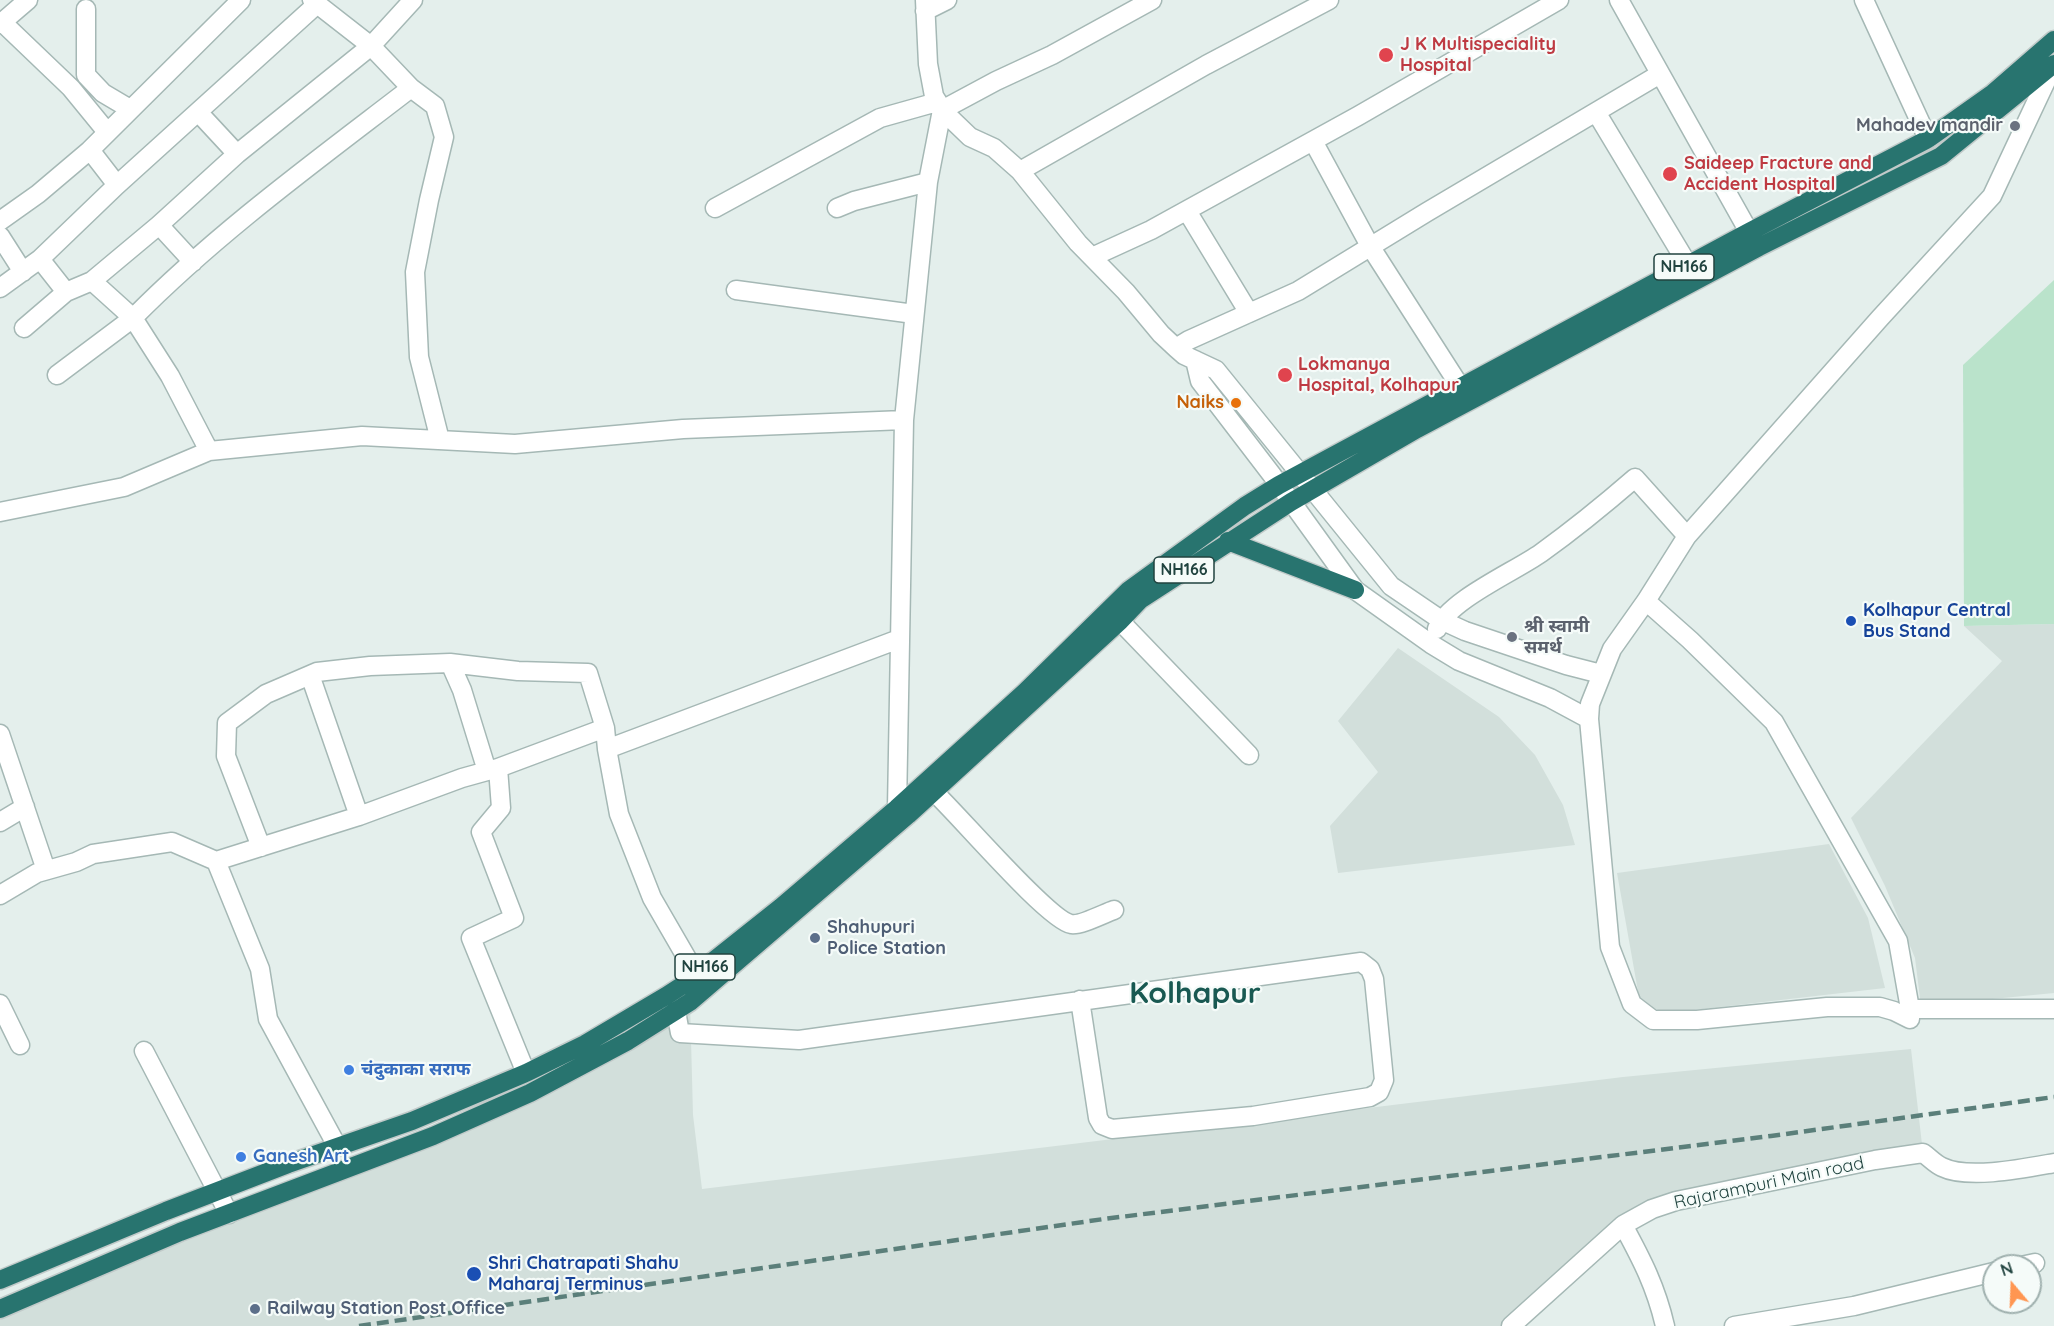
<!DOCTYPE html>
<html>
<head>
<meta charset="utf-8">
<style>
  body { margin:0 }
  #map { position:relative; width:2054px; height:1326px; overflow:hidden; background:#e4efec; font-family:Quicksand,sans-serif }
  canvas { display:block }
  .north { position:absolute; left:1982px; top:1254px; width:60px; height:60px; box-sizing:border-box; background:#f5fbf9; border:2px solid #a0b1af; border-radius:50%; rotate:341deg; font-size:16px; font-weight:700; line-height:24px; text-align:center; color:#20433f }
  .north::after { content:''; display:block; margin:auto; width:21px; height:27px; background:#ff9652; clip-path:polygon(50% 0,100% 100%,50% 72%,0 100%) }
</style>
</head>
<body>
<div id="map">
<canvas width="2054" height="1326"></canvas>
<div class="north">N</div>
</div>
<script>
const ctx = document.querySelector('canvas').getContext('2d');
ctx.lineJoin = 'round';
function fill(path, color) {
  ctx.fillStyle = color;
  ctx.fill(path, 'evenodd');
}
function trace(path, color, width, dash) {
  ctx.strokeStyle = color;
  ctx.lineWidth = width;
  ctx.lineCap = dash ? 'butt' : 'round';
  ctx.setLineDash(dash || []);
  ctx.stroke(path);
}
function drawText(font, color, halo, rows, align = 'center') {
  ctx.font = font + ' Quicksand,"Noto Sans Devanagari",sans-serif';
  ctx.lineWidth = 4.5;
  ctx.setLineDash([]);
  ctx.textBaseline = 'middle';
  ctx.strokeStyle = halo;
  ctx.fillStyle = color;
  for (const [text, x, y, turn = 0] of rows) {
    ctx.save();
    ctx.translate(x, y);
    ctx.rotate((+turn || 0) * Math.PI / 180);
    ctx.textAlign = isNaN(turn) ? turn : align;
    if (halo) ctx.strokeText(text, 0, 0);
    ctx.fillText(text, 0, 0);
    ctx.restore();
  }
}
const built = new Path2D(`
  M2054,624V993L1921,1006L1915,958L1885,886L1851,818L2002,661L1964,626Z
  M1398,648L1499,717L1535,755L1563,805L1575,845L1338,873L1330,826L1378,772L1338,721Z
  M1829,844L1868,918L1885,988L1668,1013L1652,1008L1639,997L1617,873Z
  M690,1002L693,1115L702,1189L1623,1077L1911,1049L1923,1153L1652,1209L1511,1326H0V1309L408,1146Z`);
const green = new Path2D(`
  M2054,280V624L1964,626L1963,365Z`);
const minor = new Path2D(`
  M312,0L371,46L411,88L435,106L444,137L429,200L415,272L419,357L440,440
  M925,0L928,64L934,96L944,112L970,137L994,148L1020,171L1078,243L1126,292L1161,334L1176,348L1184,355L1216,370L1391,586L1441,620L1465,631L1566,665L1601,674
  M1619,0L1749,232
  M1864,0L1928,139
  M86,9V75L103,93L130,109
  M925,11L947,0
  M2,22L71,88L107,132
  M0,24L28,0
  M198,112L237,154
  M1596,112L1688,265
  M1313,141L1370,246L1461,388
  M90,150L241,0
  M1020,171L1206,65L1329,0
  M715,208L880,118L937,102
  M837,208L854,201L928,182
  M1187,211L1249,313
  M0,221L38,194L90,150L117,185L316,5
  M159,225L193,262
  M0,236L23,272
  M1092,257L1151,230L1358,116L1559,0
  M40,259L117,185
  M92,281L159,225L237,154L371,46L413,0
  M0,288L40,259L66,292
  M736,290L914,314
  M24,328L66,292L92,281L133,318C217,233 316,161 411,88
  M1176,348L1189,340L1298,291L1427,212L1660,74
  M1195,360L1200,381L1272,475L1355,590L1431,644L1459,661L1550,698L1589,719
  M57,375L133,318L170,376L209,451
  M0,512L124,487L209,451L362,436L515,444L683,429L904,420
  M1646,601L1690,640L1774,722L1898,941L1910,1009V1019L1894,1011L1880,1007H1827L1697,1020H1653L1632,1004L1610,947L1589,719L1590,704L1612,649L1646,601L1687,536L1880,318L1992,196L2054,64
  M1120,621L1249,755
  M1437,629C1449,600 1514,572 1541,553C1573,530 1605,504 1635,478L1687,536
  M450,663L518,671L588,673L605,728
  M310,675L359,816
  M0,734L46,870
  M498,768L501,808L481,832L514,918L471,938L526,1073
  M933,791C958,814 1048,920 1071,924C1080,926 1105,913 1114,910
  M897,808L904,420L928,182L942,110L996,81L1052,55L1152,0
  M0,822L25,807
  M261,847L226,756L227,723L266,694L317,672L370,666L450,663L462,690L487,771
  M216,861L359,816L462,778L498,768L605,728L607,749
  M0,895L37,873L76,862L93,854L172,842L216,861L260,969L268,1019L337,1146
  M696,974L652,898L619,814L607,749L899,639
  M668,1000L676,1011L680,1033L799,1040L1361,962L1370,969L1374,979L1384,1080L1379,1092L1370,1097L1253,1116L1112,1129L1102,1125L1098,1118L1080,1000
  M0,1004L20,1045
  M1910,1009H2054
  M144,1051L229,1214
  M2021,1266L2035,1263
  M1511,1326L1623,1225
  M1665,1326C1656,1287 1642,1260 1623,1225L1652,1209L1676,1201L1875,1160L1923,1153C1929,1157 1935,1164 1942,1167C1968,1180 2026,1168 2054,1163
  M1734,1326L1854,1306L1994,1272`);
const highway = new Path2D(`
  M1228,541L1355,590
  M0,1280L166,1211L288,1164L412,1121L526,1073L585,1044L666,996L683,985L781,907L897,808L1025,692L1129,590L1245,506L1279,485L1749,232L1928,139L1993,93L2054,40
  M0,1309L180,1232L433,1136L530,1093L628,1041L690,1002L908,815L1120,621L1140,600L1291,502L1417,429L1759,247L1941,156L2054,64`);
const rail = new Path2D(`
  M359,1326L1104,1219L1771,1136L2054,1097`);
const markers = [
  [1386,55,8,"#e0444e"],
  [2015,126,6,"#6b7280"],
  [1670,174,8,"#e0444e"],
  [1285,375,8,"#e0444e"],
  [1236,403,6,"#e8710a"],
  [1851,621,6,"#1a4fb4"],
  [1512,637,6,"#6b7280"],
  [815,938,6,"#5c6f8a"],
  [349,1070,6,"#3f7fe0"],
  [241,1157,6,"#3f7fe0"],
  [474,1274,8,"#1a4fb4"],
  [255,1309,6,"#5c6f8a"]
];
const shields = [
  [1684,267,60],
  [1184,570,60],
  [705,967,60]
];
const shieldNames = [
  ["NH166",1684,267],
  ["NH166",1184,570],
  ["NH166",705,967]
];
const healthNames = [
  ["J K Multispeciality",1400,45],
  ["Hospital",1400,66],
  ["Saideep Fracture and",1684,164],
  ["Accident Hospital",1684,185],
  ["Lokmanya",1298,365],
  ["Hospital, Kolhapur",1298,386]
];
const worshipNames = [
  ["Mahadev mandir",2003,126],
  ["श्री स्वामी",1524,627,"left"],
  ["समर्थ",1524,648,"left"]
];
const foodNames = [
  ["Naiks",1224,403]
];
const transitNames = [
  ["Kolhapur Central",1863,611],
  ["Bus Stand",1863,632],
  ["Shri Chatrapati Shahu",488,1264],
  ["Maharaj Terminus",488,1285]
];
const serviceNames = [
  ["Shahupuri",827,928],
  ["Police Station",827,949],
  ["Railway Station Post Office",267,1309]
];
const shopNames = [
  ["चंदुकाका सराफ",361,1070],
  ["Ganesh Art",253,1157]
];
const streetNames = [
  ["Rajarampuri Main road",1769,1183,-12]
];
const townNames = [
  ["Kolhapur",1195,994]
];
fill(built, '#d2dfdb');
fill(green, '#bae3cb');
trace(minor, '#a5b8b5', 21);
trace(highway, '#c1cac9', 21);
trace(minor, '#fff', 18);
trace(highway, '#28746f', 18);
trace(rail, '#5b7f7a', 4.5, [12, 6]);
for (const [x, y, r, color] of markers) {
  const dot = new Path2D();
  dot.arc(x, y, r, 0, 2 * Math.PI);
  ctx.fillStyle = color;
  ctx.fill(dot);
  trace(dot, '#f5fbf9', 2);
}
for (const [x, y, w] of shields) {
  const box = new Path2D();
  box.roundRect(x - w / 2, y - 13, w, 26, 4.5);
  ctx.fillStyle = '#f5fbf9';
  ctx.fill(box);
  trace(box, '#20433f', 1.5);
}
drawText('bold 16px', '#20433f', null, shieldNames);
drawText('bold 18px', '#be3a42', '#f5fbf9', healthNames, 'left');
drawText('bold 18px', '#5b616d', '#f5fbf9', worshipNames, 'right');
drawText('bold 18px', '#c56008', '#f5fbf9', foodNames, 'right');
drawText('bold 18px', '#164399', '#f5fbf9', transitNames, 'left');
drawText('bold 18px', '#4e5e75', '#f5fbf9', serviceNames, 'left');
drawText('bold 18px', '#366cbe', '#f5fbf9', shopNames, 'left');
drawText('18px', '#20433f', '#f5fbf9', streetNames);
drawText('bold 30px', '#195952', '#f5fbf9', townNames);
</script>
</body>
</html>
